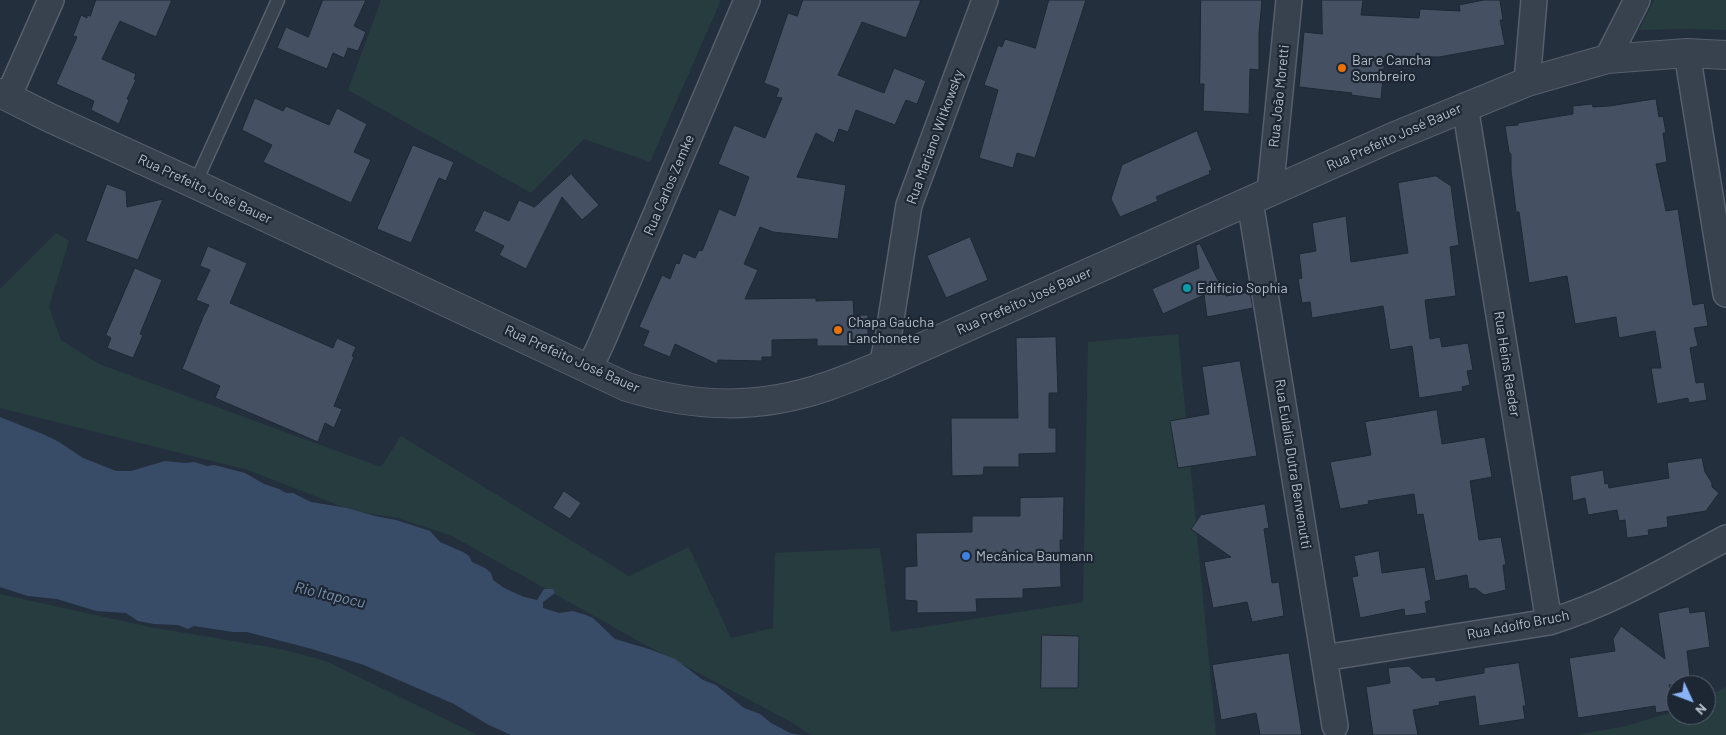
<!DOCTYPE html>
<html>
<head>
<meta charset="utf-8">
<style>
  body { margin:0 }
  #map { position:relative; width:1726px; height:735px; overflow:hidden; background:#242f3e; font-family:Barlow,sans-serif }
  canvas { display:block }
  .north { position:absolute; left:1666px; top:675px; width:50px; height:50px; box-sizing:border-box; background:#1d2633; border:1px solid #59626f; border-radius:50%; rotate:133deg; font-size:14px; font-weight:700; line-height:20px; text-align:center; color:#b4bcc9 }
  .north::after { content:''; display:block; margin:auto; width:18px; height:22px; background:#8ab4f8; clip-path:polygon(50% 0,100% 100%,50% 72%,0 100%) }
</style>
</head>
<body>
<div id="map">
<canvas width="1726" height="735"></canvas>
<div class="north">N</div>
</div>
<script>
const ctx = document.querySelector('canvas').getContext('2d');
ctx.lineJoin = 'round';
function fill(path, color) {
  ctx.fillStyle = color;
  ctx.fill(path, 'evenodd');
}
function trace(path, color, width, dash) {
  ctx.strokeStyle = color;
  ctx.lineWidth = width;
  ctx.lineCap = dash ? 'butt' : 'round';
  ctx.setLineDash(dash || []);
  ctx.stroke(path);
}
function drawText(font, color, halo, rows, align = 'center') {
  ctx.font = font + ' Barlow,sans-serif';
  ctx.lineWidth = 4.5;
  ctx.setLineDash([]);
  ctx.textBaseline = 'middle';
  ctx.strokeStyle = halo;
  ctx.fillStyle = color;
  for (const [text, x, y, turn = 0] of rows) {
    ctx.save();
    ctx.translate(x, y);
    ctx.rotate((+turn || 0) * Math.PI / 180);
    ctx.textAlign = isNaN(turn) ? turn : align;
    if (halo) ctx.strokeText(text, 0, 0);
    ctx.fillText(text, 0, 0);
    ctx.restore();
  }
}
const green = new Path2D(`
  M381,0H721L650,162L584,139L531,193L348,90Z
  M1654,0H1726V30L1690,29L1639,30Z
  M56,233L69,241L49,307L61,340L99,364L381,467L401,436L629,576L689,547L731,638L773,628L775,553L880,548L891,632L1083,602L1088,342L1178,334L1216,735H811L791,722L640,642L452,536L398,518L353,511L248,470L0,408V289Z
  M0,594L150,627L281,649L326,661L478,735H0Z
  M1726,687V735H1576L1626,726L1676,711V715H1706V697Z`);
const water = new Path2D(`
  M0,417L45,435L59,442L83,458L116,471H131L165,461L186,463L194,462L207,466L214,465L245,473L264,484L279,489L286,493H293L311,502L347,508L375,516L396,520L430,531L440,542L463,552L469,556L472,562L485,568L491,573L493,580L504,588L524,597L537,600L544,589H553L555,593L543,602V608L559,613L573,611L586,615L593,618L615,639L649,649L675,659L703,680L716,685L744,708L760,714L771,723L790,733L801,735H511L487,724L454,704L364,665L312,649L247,632H233L194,626L188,629L178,625L154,624L138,621L126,613L96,611L57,599L28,596L0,587Z`);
const building = new Path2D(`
  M96,0H172L156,37L120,21L102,59L136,74L134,79L136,80L127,99L129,100L119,124L91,110L94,101L56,84L77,37L73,36L81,15L87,18V15L90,16Z
  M323,0H366L354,26L366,32L358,51L348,48L344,58L333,53L327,69L277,48L286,27L308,37Z
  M803,0H921L906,38L862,22L838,75L884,93L894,68L926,81L917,104L906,100L895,125L856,110L848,132L839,129L834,143L816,133L797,177L846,185L838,239L773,232L760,227L744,264L758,270L745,299L816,298V301L853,300L854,315H868V339H854L853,346H817V339L772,340V357H762V361L718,360L717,364L675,344L670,357L643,346L649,331L639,327L662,275L670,279L676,263L679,264L683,253L695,258L699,250L702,251L719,209L735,216L749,177L718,164L734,125L765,138L782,98L776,97L779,89L764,83L788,13L797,16Z
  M1049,0H1086L1035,158L1017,153L1013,168L979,158L998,90L984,85L998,45L1002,47L1005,39L1035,48Z
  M1201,0H1262L1259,33V70L1250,69L1249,114L1203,111L1204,84H1200Z
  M1322,0H1363L1361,15L1419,18L1420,9L1460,11L1459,5L1484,0H1500L1503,20H1500L1505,45L1439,57L1385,56L1381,99L1351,95L1352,93L1299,87L1304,32L1322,34Z
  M255,98L283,111L286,106L329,125L337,108L367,124L354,152L371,160L351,203L263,162L272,145L242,130Z
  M1656,99L1659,117L1663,116L1666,133H1663L1667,162L1656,164L1666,211L1678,209L1693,305L1704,303L1708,326L1694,328L1698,346L1690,348L1696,383L1704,382L1707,400L1689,403L1688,398L1657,404L1651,368H1661L1655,331L1619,338L1616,317L1575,324L1567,276L1529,283L1519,212H1516L1511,170V154L1509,152L1505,126L1518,125V123L1573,114V106L1592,104L1593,107L1609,106Z
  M1197,131L1212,170L1209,171L1210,174L1156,197L1158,201L1120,217L1111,199L1122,165Z
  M413,145L454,162L446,181L439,178L411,243L377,229Z
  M572,173V175L599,205L582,220L562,197L526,269L499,255L504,246L474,231L484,210L509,221L519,200L534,207Z
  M1436,176L1451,186L1459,245L1450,247L1456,296L1425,300L1430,339L1440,337L1442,347L1468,343L1473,370L1467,371L1470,385L1462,387L1463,391L1419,398L1412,346L1390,350L1383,306L1312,318L1310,302L1302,303L1298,279L1302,278L1299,254L1316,251L1312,223L1346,216L1351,262L1408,253L1398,183Z
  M107,184L126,191L127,207L163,199L138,260L86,241Z
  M970,237L988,280L946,298L927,256Z
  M1200,244L1226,296L1250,292L1253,308L1207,317L1204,295L1163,314L1152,289L1199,268L1196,245Z
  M208,246L247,263L230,303L333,348L337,338L356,347L352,356L354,357L334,406L342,409L334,428L325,423L318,442L215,398L220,386L182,369L203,317L209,305L196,300L210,270L200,266Z
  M135,268L162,280L140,334L143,335L133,358L107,348L111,338L106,335Z
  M1056,337L1058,393H1049V428H1056V453L1019,454V467H984L983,475L952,476L951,418H1018L1016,338Z
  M1240,361L1257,456L1178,468L1170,421L1209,414L1202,367Z
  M1437,410L1442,444L1485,437L1492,477L1470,481L1479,540L1501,537L1506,565H1503L1506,590L1484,595L1475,588L1469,589L1467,575L1435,581L1423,514L1417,515L1414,494L1368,501L1369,504L1340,509L1330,462L1371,455L1365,422Z
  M1702,458L1705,472L1712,483V487L1719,493L1706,511L1667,517L1668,527L1648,530L1649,535L1627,538L1625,520L1619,521L1617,510L1588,515L1585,498L1573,501L1570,476L1603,470L1605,484L1608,483L1609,488L1669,478L1667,463Z
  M564,491L581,503L570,519L553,508Z
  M1064,497L1063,540H1060L1061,587L1023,589V598L976,599L977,612L917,613V601L905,600V567L917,566L916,533L972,532V516H1020V498Z
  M1265,504L1269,528L1264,529L1272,583L1279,582L1284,616L1252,622L1247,602L1213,608L1204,562L1231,557L1191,529L1201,515Z
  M1379,551L1382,573L1425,567L1431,600L1425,602L1427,613L1405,616L1404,609L1360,618L1352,577L1358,576L1354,556Z
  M1689,607L1690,613L1705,611L1710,647L1687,651L1690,676L1696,681L1669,685L1674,710L1656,713L1655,706L1578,718L1569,658L1615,651L1613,639L1621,626L1665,659L1658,613Z
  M1042,635L1079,636L1078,688H1041Z
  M1289,653L1302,735H1260L1256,713L1221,720L1212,665Z
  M1519,663L1526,706H1523L1525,719L1479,726L1475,696L1439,702L1440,705L1413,710L1418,735H1373L1366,687L1390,683L1388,668L1409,666L1422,678L1435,677L1436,681L1484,673V668Z`);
const service = new Path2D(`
  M195,184L278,0`);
const minor = new Path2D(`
  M1687,53L1726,294
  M1607,59L1637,0
  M1527,82L1534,0
  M8,97L51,0
  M1465,106L1549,622
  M1270,192L1289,0
  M1250,201L1335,726
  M882,365L888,338L909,205L985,0
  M589,369L601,344L747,0
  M1324,658L1549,622C1612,603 1668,569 1726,538`);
const tertiary = new Path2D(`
  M0,93L48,117L195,184L627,387C696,408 759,410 828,386C846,380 864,372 882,365L1393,137L1527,82L1607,59L1687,53L1726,55`);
const markers = [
  [1342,68,5,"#e8710a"],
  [1187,288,5,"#0f9aa8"],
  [838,330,5,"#e8710a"],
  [966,556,5,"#3f7fe0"]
];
const poiNames = [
  ["Bar e Cancha",1352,60],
  ["Sombreiro",1352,76],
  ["Edifício Sophia",1197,288],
  ["Chapa Gaúcha",848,322],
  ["Lanchonete",848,338],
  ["Mecânica Baumann",976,556]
];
const streetNames = [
  ["Rua João Moretti",1279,96,-84],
  ["Rua Mariano Witkowsky",935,137,-70],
  ["Rua Prefeito José Bauer",1394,137,-24],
  ["Rua Carlos Zemke",669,185,-67],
  ["Rua Prefeito José Bauer",205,189,25],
  ["Rua Prefeito José Bauer",1024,301,-24],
  ["Rua Prefeito José Bauer",572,359,24],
  ["Rua Heins Raeder",1507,364,81],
  ["Rua Eulalia Dutra Benvenutti",1293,464,81],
  ["Rua Adolfo Bruch",1518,625,-11]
];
const waterNames = [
  ["Rio Itapocu",330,595,13]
];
fill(green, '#263c3f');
fill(water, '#394c67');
fill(building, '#455162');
trace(building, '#1f2835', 1);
trace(service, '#565f6c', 15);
trace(minor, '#565f6c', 28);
trace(tertiary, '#565f6c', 30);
trace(service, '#38414e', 12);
trace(minor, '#38414e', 25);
trace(tertiary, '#38414e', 28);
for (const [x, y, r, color] of markers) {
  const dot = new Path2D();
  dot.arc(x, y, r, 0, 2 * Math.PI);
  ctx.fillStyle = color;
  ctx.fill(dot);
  trace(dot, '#1d2633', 2);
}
drawText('14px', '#b4bcc9', '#1d2633', poiNames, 'left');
drawText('14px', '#b4bcc9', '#1d2633', streetNames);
drawText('italic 15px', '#7c92b1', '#1d2633', waterNames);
</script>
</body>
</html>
